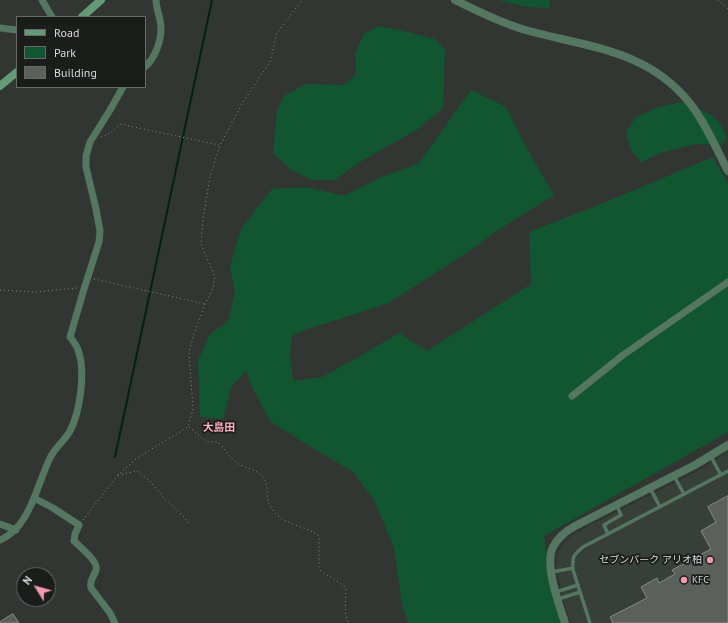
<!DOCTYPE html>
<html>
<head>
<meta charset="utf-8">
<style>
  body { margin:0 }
  #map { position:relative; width:728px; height:623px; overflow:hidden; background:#313633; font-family:"PT Sans",sans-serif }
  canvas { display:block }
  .legend { position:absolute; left:16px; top:16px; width:130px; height:72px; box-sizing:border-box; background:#1b1d1b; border:1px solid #676967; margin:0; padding:5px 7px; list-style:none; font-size:12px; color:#d8dbd9 }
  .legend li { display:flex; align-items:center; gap:8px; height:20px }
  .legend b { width:20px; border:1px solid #676967 }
  .north { position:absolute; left:16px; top:567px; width:40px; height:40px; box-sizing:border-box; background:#1b1d1b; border:1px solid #676967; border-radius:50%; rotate:307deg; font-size:11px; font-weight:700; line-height:16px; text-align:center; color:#d8dbd9 }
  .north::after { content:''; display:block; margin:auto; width:14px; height:18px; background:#f29aae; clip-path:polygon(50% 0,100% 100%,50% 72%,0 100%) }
</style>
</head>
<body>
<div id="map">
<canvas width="728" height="623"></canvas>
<ul class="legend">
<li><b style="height:5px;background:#659a77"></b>Road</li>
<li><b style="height:11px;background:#115531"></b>Park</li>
<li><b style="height:11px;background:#5b605c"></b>Building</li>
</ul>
<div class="north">N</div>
</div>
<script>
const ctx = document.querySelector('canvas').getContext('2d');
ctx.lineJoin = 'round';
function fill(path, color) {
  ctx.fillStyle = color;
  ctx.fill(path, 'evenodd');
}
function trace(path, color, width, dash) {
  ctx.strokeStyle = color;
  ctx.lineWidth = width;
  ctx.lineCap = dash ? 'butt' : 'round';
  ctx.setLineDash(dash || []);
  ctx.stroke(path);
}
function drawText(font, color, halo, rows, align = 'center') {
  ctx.font = font + ' "PT Sans","Noto Sans JP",sans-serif';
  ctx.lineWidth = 3.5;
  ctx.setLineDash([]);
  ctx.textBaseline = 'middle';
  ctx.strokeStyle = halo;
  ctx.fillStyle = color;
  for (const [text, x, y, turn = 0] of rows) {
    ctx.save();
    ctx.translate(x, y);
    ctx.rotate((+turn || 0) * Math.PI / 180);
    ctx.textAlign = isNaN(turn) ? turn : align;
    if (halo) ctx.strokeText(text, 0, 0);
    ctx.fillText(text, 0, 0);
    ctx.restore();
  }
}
const built = new Path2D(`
  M728,452V623H571L563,599L557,569L558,554L563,544L573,535L587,527L702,469Z`);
const green = new Path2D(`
  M498,0H549L550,8L527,7Z
  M378,26L395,29L435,39L445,49L443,108L418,129L360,162L334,180H311L290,169L273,153L277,110L284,96L305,84L344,85L356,74L355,53L364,34Z
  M471,90L506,107L525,145L554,195L495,232L477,246L389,303L302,331L292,336L290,353L293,381L322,377L355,359L399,333L427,351L531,284L529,232L596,206L713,157L728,183V432L544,536L549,575L561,623H408L402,604L394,548L374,500L353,472L301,441L270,421L251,385L246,371L231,387L223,419L200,417L198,360L210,334L228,321L235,292L230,266L241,229L272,189L307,187L344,196L381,177L418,164Z
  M681,102C703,111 720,113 727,139L720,145L696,144L663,152L641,162L631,150L626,132L636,117L659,107Z`);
const stream = new Path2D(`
  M115,457L212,0`);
const building = new Path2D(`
  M728,496V623H613L610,617L647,598L641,587L657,578L659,583L675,574L672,570L711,549L701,531L716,522L708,507Z
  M13,614L19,623H0V622Z`);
const path = new Path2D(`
  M718,0L728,9
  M101,137L108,135L120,124L219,145
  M94,279L205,304
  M0,290L35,292L77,288
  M189,427L207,442H218C224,448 228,455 234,461C242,468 256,468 263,477C269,484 266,493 268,501C269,505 273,511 276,514C288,526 306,526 319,536V564L321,571L343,585L346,589C346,600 343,614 349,623
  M118,475L137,471L150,481L164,498L184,517L190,525
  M83,520L118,475L137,458L188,427L193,409L189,352L194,334L205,304L213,288L215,277L201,244L203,219L210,176L220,145L243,102L270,62L277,33L302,0`);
const service = new Path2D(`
  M711,457L721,475
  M674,476L684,494
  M650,488L660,507
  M608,534L604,525L621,515L617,506
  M552,572L573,568
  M556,592L578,585
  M558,599L580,592
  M590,623L573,570C572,557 573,555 583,547L728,471`);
const minor = new Path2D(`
  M42,0L52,17
  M0,28L17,30
  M145,67C155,58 161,42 161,28C161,19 156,9 156,0
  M572,396L623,355L728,282
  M34,498L53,508L79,525L75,534L74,541C80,547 99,562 96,570C94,577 89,580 91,588L110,613L115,623
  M0,524L16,530
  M0,540C31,527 37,483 51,456C56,447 65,440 70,431C80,412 86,371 78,350C77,346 73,341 70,337L84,289L99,242L100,231L96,209L86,167V156L90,142L110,110L123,87`);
const tertiary = new Path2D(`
  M455,0C477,11 499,22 522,29C584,47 645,48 689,102C705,122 716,148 728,171
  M565,623C559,604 544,565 553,547C558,537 566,531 575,526L695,465L728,445`);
const secondary = new Path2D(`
  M82,17L101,0
  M0,86L17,72`);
const markers = [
  [710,560,4,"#f29aae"],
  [684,580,4,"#f29aae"]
];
const poiNames = [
  ["セブンパーク アリオ柏",702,560],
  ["KFC",692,580,"left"]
];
const neighbourhoodNames = [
  ["大島田",219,428]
];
fill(built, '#364039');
fill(green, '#115531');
trace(stream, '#052011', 2);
fill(building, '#5b605c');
trace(building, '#858b87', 1);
trace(path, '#888c89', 1, [1, 3]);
trace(service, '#557660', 3.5);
trace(minor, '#557660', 7);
trace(tertiary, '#557660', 8);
trace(secondary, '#659a77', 8);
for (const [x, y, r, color] of markers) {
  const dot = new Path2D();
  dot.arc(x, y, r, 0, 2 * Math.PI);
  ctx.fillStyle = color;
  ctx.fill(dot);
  trace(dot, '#1b1d1b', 1.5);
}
drawText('10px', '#d8dbd9', '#1b1d1b', poiNames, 'right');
drawText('bold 11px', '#feabbd', '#1b1d1b', neighbourhoodNames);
</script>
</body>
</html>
